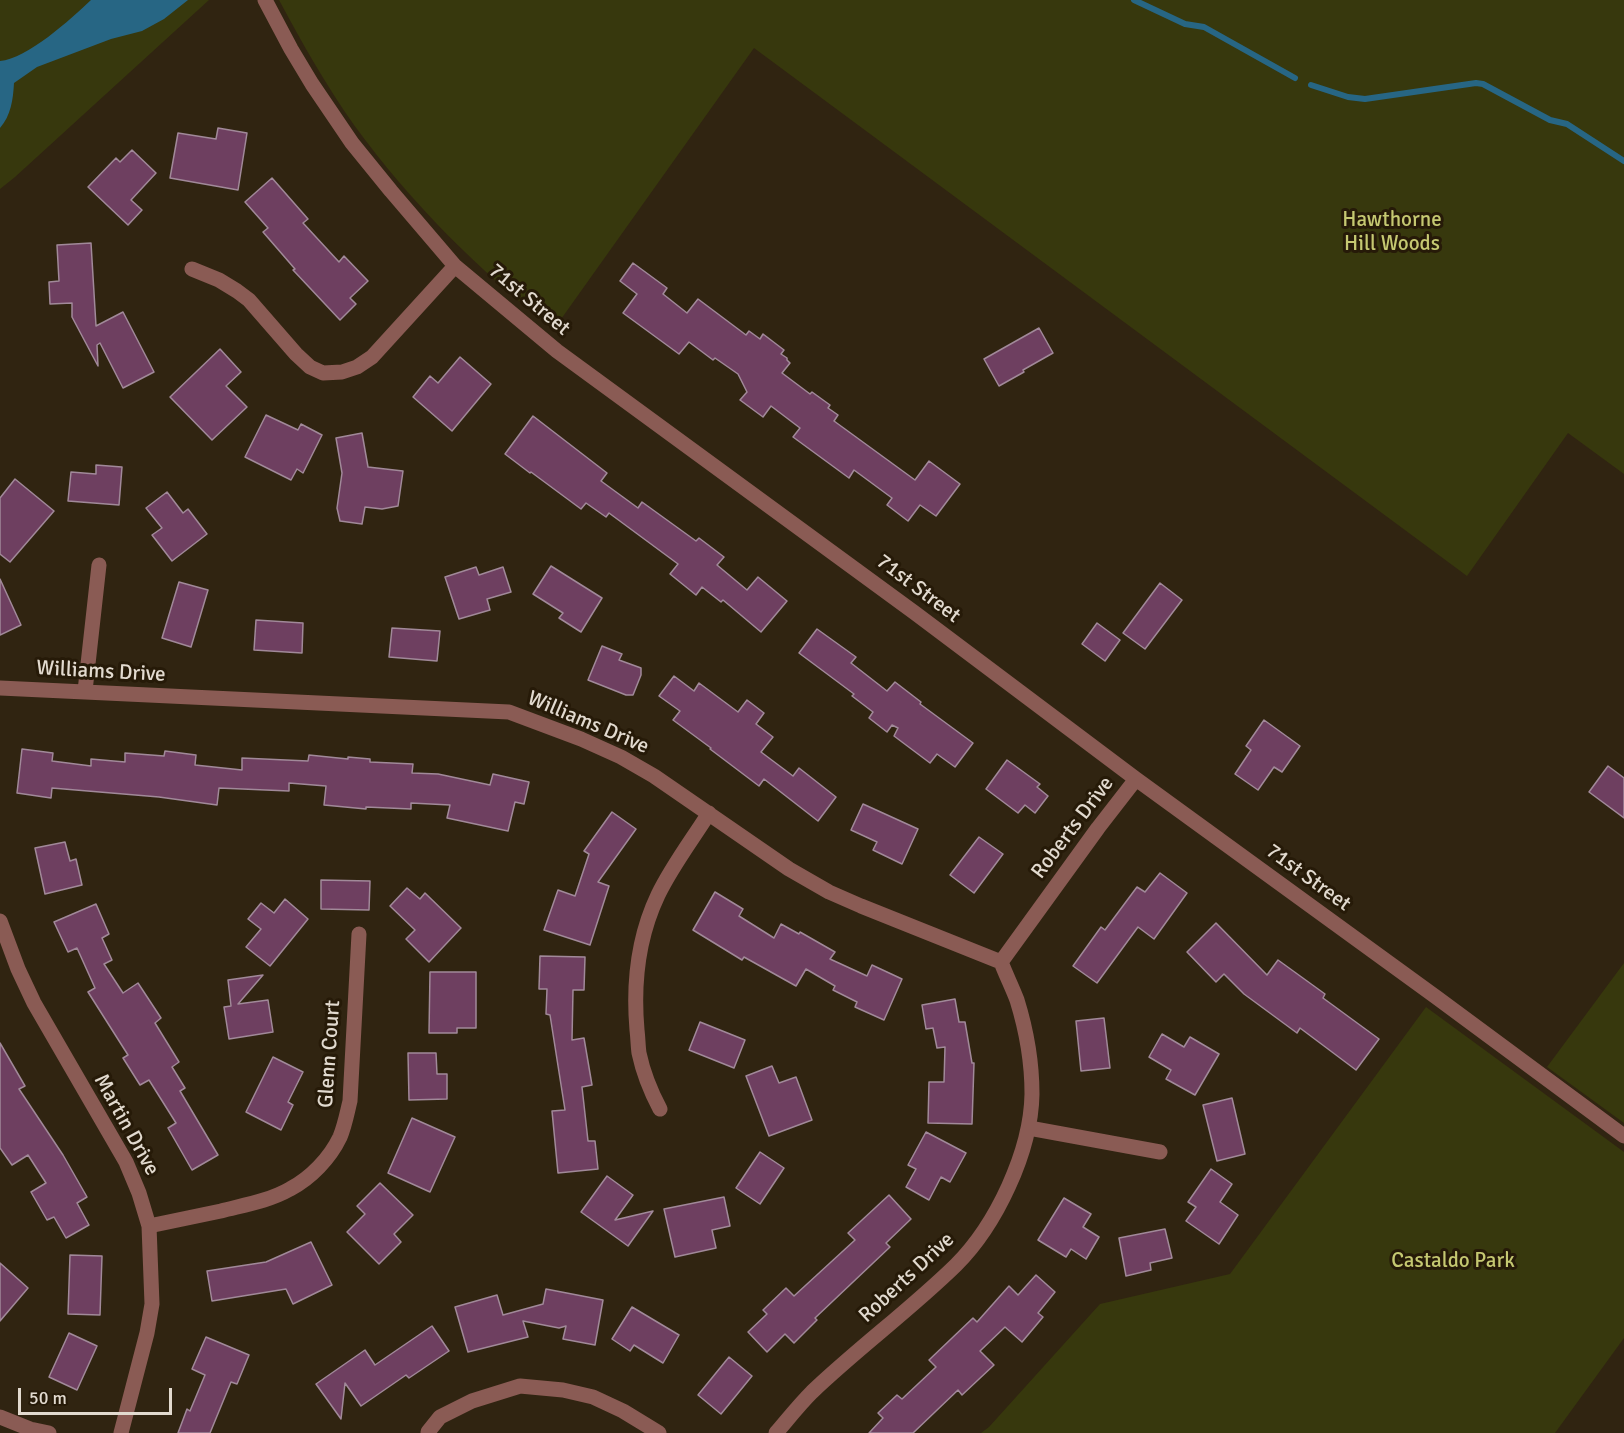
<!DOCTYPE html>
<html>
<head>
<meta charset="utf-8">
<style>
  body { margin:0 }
  #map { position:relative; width:1624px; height:1433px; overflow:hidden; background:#302411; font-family:Signika,sans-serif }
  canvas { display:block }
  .scale { position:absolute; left:18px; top:1388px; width:154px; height:27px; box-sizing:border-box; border:3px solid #e2dacf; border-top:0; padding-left:8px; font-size:18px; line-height:21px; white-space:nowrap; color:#e2dacf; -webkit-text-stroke:4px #261a08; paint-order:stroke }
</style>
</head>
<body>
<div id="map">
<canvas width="1624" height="1433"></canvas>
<div class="scale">50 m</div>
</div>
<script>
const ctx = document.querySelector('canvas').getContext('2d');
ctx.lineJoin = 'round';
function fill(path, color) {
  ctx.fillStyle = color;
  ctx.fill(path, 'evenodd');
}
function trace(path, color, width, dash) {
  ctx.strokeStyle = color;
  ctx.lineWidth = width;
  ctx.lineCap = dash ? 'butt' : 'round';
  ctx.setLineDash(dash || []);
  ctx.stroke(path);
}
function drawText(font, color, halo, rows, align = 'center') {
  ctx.font = font + ' Signika,sans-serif';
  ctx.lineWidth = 6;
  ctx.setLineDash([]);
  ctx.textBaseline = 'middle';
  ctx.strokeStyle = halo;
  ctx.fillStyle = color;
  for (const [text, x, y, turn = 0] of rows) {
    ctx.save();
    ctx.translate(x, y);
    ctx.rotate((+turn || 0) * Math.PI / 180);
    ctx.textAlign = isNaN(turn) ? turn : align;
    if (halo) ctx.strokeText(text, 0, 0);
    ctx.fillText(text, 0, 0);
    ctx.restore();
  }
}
const green = new Path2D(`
  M0,0H209L15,177L0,189Z
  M279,0H1624V474L1568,433L1467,576L754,48L554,329C479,271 410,202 354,125C326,85 302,43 279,0Z
  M1624,963V1123L1547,1067Z
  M1426,1007L1624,1152V1338L1555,1433H981L989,1427L1100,1304L1230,1274Z`);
const water = new Path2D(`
  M91,0H188L164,19L142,31L111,39L37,67L14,83C13,100 11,115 0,128V61C27,59 71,19 91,0Z`);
const stream = new Path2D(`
  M1134,0L1185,24L1204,27L1295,78
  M1311,85L1348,97L1365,99L1476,83L1483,84L1550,120L1567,124L1624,161`);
const building = new Path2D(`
  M218,128L247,133L238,190L170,178L178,133L216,139Z
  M132,150L156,173L131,200L142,210L128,225L88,187L116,158L120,162Z
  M272,178L308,219L303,223L339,262L344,256L368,281L350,298L356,304L340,320L293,270L295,269L263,232L268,228L245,202Z
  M91,243L96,326L123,312L154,372L123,388L100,343L97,345L98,366L72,317V303L50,304L49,282L59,281L57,245Z
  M633,263L667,288L663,294L687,313L698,299L746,335L749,331L760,339L763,334L784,350L781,354L787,358V360L790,363L782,373L810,394L812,392L830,405L828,408L838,415L834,421L915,480L929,461L960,484L936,516L920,505L908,521L887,505L892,498L854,470L849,478L793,437L800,428L771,406L763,417L740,400L747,392L738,374L715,358L713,360L689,342L679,354L623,313L637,294L620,281Z
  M1039,328L1053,353L1023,370L1024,372L999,386L984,359Z
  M220,349L241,372L226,386L247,407L212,440L170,397Z
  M460,357L491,384L452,431L413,397L430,376L438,383Z
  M266,415L298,430L301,424L322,435L303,473L297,469L291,480L245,457Z
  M533,416L607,473L601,481L638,508L642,502L696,541L699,538L724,557L717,565L747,590L758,577L787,601L761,632L723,600L721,602L702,587L696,595L670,574L678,564L609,513L606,517L586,503L581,509L531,472L530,473L505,454Z
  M362,433L368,467L403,471L398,506L382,509L365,507L362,524L340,521L337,508L342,473L336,438Z
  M96,465L122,467L119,505L68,501L71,472L96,474Z
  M15,479L54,511L10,562L0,554V498Z
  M167,492L183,513L188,509L207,534L172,561L152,535L162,528L146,508Z
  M551,566L602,598L581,632L559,618L563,613L533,594Z
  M476,567L479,575L503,567L511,592L487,599L490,610L459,619L445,577Z
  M0,579L21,625L0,635Z
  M179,582L208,590L191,647L162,638Z
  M1160,583L1182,600L1145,649L1123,633Z
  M256,620L303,623L302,653L254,650Z
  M1097,623L1120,640L1105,661L1082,644Z
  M392,628L440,631L437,661L389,657Z
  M817,629L856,657L851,663L887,691L895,682L921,702L920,704L973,743L955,767L937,754L930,763L894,736L898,728L892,725L887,732L869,718L873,712L852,696L854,694L799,653Z
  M602,646L622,654L619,660L641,668V675L633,695H626L588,680Z
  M674,676L694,691L699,683L738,712L747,700L764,713L756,724L773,737L761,752L793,776L799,768L836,797L818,821L764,779L759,786L710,749L711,748L673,720L680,711L659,696Z
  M1264,720L1300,746L1282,772L1274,767L1258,790L1235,774L1251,750L1246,746Z
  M22,749L53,753L52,761L91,766V759L125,762V753L164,756L165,751L196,755L195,765L242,770V758L308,761L309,755L348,759V757L370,759V762L413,764L412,773L438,774L490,785L493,774L529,782L524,804L515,802L508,831L447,818L450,805L411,803V809L366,807V809L324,805L326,786L289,783V791L219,788L217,805L159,797L52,788L51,798L17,793Z
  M1007,760L1040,784L1037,787L1048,796L1035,813L1025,805L1018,813L986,789Z
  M1608,766L1624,778V818L1589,792Z
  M863,804L918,829L902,864L873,850L877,842L851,830Z
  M612,812L636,829L598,882L609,886L590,945L544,930L558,890L575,896L589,854L584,851Z
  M979,837L1003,854L974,893L950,875Z
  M65,842L70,861L76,859L82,885L45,894L35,848Z
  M1160,873L1187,893L1154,939L1138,927L1097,983L1073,966L1101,927L1105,930L1137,887L1145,892Z
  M321,880L370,881L369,910L321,909Z
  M407,888L420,899L425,893L461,928L429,962L406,939L415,930L390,906Z
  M715,892L743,909L739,916L774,938L781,924L799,934L800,932L835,952L830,959L867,976L872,965L902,979L884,1020L855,1007L857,1002L833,990L835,986L806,969L796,986L744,957L742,960L693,930Z
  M285,899L308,919L270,966L246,947L261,929L248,919L261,903L274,913Z
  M96,904L109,934L102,938L112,960L104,964L123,993L138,983L161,1018L155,1023L179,1062L172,1067L185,1088L180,1091L218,1155L192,1170L168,1128L176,1123L149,1080L140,1085L123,1058L128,1055L88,992L95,988L77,948L68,952L54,922Z
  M1216,923L1267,975L1278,960L1325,994L1323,998L1379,1039L1356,1070L1300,1028L1297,1033L1244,994L1224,974L1216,982L1187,952Z
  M540,956L585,957L584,990H573L572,1040L584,1038L592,1085L582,1087L588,1141H595L598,1169L558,1173L552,1111L565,1110L550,1015L546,1014L547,989H539Z
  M430,972H476V1028H457V1033H429Z
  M263,975L238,1004L268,1000L273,1032L229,1039L224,1007L231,1006L228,980Z
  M955,999L959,1022H965L972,1063H974L972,1124L928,1123L929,1082H944L945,1047L937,1048L933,1028L926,1029L922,1005Z
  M1104,1018L1110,1068L1081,1071L1076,1021Z
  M700,1022L745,1040L734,1068L689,1050Z
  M1162,1034L1184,1047L1190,1037L1219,1054L1195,1095L1166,1079L1171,1070L1149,1057Z
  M0,1043L25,1086L19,1089L63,1155L87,1197L77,1203L89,1225L66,1238L54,1217L47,1220L31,1192L46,1183L28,1155L12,1165L0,1148Z
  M408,1053H436L437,1074H447V1099L409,1100Z
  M273,1057L303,1072L288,1102L293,1105L281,1130L246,1112Z
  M772,1066L779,1083L796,1077L812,1120L769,1136L746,1076Z
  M1232,1098L1245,1154L1217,1161L1203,1105Z
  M412,1118L455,1137L430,1192L388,1173Z
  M926,1132L966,1153L950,1182L941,1177L929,1200L906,1187L916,1169L908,1165Z
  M760,1152L784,1168L760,1204L736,1188Z
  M1211,1169L1232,1184L1220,1202L1238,1215L1219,1244L1186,1221L1196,1207L1188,1202Z
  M607,1176L633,1195L615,1220L653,1211L628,1246L581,1212Z
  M380,1183L413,1215L394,1234L401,1242L379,1264L347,1232L365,1214L357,1206Z
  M889,1195L911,1219L886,1243L890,1247L815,1318L817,1320L794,1343L785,1334L767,1352L748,1332L767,1314L763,1310L786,1288L794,1296L855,1240L848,1233Z
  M724,1197L730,1226L712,1230L716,1248L675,1257L664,1209Z
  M1064,1198L1091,1214L1083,1227L1099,1237L1086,1259L1071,1249L1066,1257L1038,1240Z
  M1165,1229L1172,1258L1150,1263L1151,1270L1126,1276L1119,1238Z
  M311,1242L332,1285L293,1304L286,1289L212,1301L207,1271L266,1262Z
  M70,1255L102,1256L100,1315L68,1314Z
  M0,1263L28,1288L0,1321Z
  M1036,1275L1055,1292L1038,1313L1043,1317L1022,1342L1005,1327L980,1351L994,1365L962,1395L958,1390L913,1433H869L883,1418L878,1413L897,1395L902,1399L936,1367L929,1360L973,1318L977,1322L1009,1286L1018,1295Z
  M546,1289L603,1300L595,1345L563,1339L566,1326L559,1328L523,1321L528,1337L468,1352L455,1307L497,1295L503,1315L543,1304Z
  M632,1307L679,1335L663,1363L634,1345L630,1351L612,1339Z
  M432,1326L449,1351L409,1378L406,1375L361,1406L345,1383L341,1419L316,1384L365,1350L375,1365Z
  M69,1333L97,1346L77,1390L49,1377Z
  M206,1337L249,1355L237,1384L231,1382L210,1433H178L187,1409L190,1411L205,1375L192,1369Z
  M729,1357L752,1376L721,1414L698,1395Z`);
const minor = new Path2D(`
  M265,0L291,49L312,84L352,143L391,191L455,266L557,351L915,613L1136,779L1436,997L1624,1136
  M192,269L219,280L237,291L249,300L296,354L310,367L323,373L342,372L357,367L372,357L455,266
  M0,688L509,712L581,739L621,757L654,776L789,869L829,892L861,906L1001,962
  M85,691L99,565
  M0,921L18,969L34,1003L126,1162L139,1193L149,1226L152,1304L147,1333L121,1433
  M660,1109C651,1092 643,1072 639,1053C638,1046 638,1038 637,1030C633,984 638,937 658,895C672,866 692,840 709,813
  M1029,1128L1160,1152
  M149,1226C173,1221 197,1216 221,1211C244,1205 269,1201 290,1189C311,1178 330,1158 340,1137C345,1125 347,1113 350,1101L359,934
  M0,1417L30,1429L49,1433
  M428,1432L440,1417L472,1401L520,1386L563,1390L593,1397L623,1411L659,1433
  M776,1433C788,1419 799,1405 812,1392C858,1348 910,1310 956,1265C996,1225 1031,1152 1032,1094C1032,1063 1026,1029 1017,1000C1012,987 1006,975 1001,962L1098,828L1136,779`);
const parkNames = [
  ["Hawthorne",1392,220],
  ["Hill Woods",1392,244],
  ["Castaldo Park",1453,1261]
];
const streetNames = [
  ["71st Street",529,300,40],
  ["71st Street",918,589,37],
  ["Williams Drive",101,672,3],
  ["Williams Drive",588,723,23],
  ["Roberts Drive",1073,828,-53],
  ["71st Street",1308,878,36],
  ["Glenn Court",330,1054,-86],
  ["Martin Drive",126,1125,61],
  ["Roberts Drive",907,1278,-43]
];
fill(green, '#37380d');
fill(water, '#276684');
trace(stream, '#276684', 6);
fill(building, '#6e3f60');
trace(building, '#a18999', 1.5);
trace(minor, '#8a5b54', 15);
drawText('21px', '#c5c871', '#261a08', parkNames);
drawText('21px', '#e2dacf', '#261a08', streetNames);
</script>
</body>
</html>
